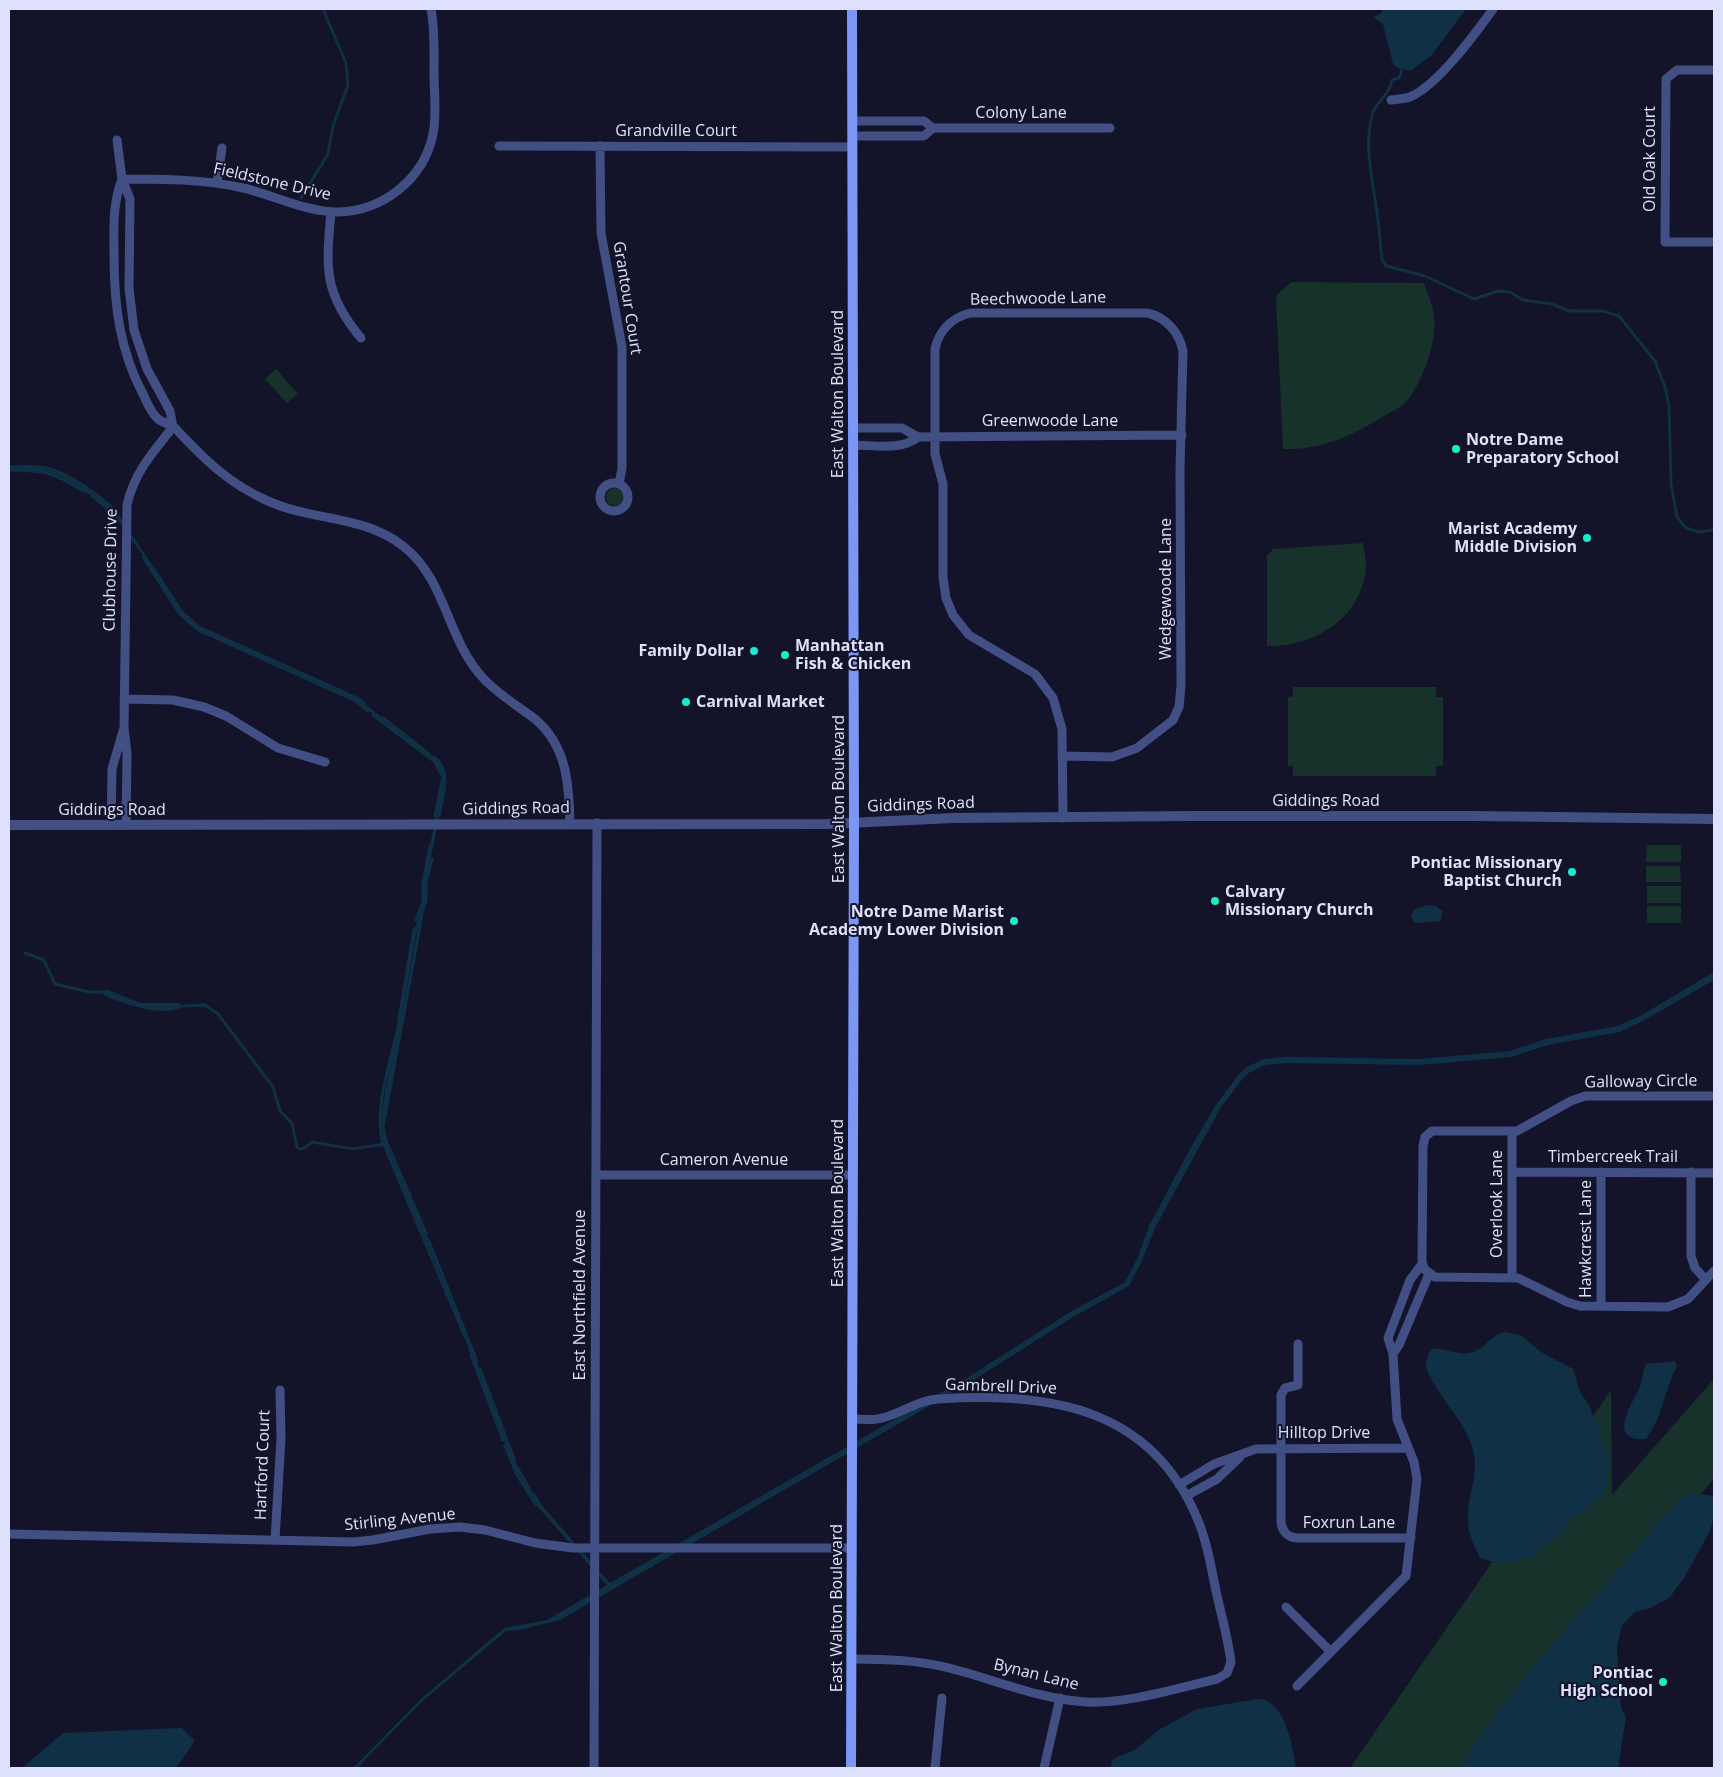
<!DOCTYPE html>
<html>
<head>
<meta charset="utf-8">
<style>
  body { margin:0 }
  #map { position:relative; width:1723px; height:1777px; overflow:hidden; background:#131429; font-family:"Open Sans",sans-serif }
  canvas { display:block }
  .frame { position:absolute; inset:0; border:10px solid #dde1fc; pointer-events:none }
</style>
</head>
<body>
<div id="map">
<canvas width="1723" height="1777"></canvas>
<div class="frame"></div>
</div>
<script>
const ctx = document.querySelector('canvas').getContext('2d');
ctx.lineJoin = 'round';
function fill(path, color) {
  ctx.fillStyle = color;
  ctx.fill(path, 'evenodd');
}
function trace(path, color, width, dash) {
  ctx.strokeStyle = color;
  ctx.lineWidth = width;
  ctx.lineCap = dash ? 'butt' : 'round';
  ctx.setLineDash(dash || []);
  ctx.stroke(path);
}
function drawText(font, color, halo, rows, align = 'center') {
  ctx.font = font + ' "Open Sans",sans-serif';
  ctx.lineWidth = 4;
  ctx.setLineDash([]);
  ctx.textBaseline = 'middle';
  ctx.strokeStyle = halo;
  ctx.fillStyle = color;
  for (const [text, x, y, turn = 0] of rows) {
    ctx.save();
    ctx.translate(x, y);
    ctx.rotate((+turn || 0) * Math.PI / 180);
    ctx.textAlign = isNaN(turn) ? turn : align;
    if (halo) ctx.strokeText(text, 0, 0);
    ctx.fillText(text, 0, 0);
    ctx.restore();
  }
}
const green = new Path2D(`
  M1291,282L1424,283C1427,293 1433,305 1434,316C1438,339 1422,384 1406,402C1401,408 1390,412 1384,416C1352,436 1321,450 1283,449L1276,296Z
  M276,369L298,394L287,403L265,379Z
  M606 497a9 9 0 1 1 18 0a9 9 0 1 1-18 0Z
  M1363,543C1364,550 1366,559 1366,566C1363,618 1314,647 1267,646V556L1273,549Z
  M1293,687H1436V697H1443V766H1436V776H1293V766H1288V697L1293,696Z
  M1647,845H1681V862H1646Z
  M1646,866H1680L1681,882H1646Z
  M1647,886H1681V903H1647Z
  M1647,906H1681V923H1647Z
  M1714,1379V1479L1612,1595L1613,1768H1350L1611,1390L1612,1495Z`);
const water = new Path2D(`
  M1383,9H1466L1431,56L1410,71L1398,68L1393,64L1383,24L1373,17L1380,14Z
  M9,467C21,467 36,465 47,468C70,474 99,495 116,511L189,620L199,627L357,698L438,760L443,768L446,781L426,883L427,902L416,935L383,1127L385,1138L442,1270L520,1474L540,1503L610,1583L970,1376L1070,1312L1125,1282L1137,1259L1149,1226L1190,1149L1215,1106L1239,1074L1247,1067L1264,1059L1285,1057L1420,1059L1510,1051L1546,1039L1618,1026L1640,1016L1714,972V980L1643,1021L1620,1032L1548,1045L1511,1057L1420,1065L1285,1063L1265,1065L1250,1072L1243,1078L1220,1109L1155,1228L1142,1261L1129,1286L1073,1317L974,1380L560,1620L519,1630L506,1631L424,1700L357,1768H353L422,1698L504,1628L547,1620L607,1585L536,1505L517,1475L439,1271L382,1140L379,1127L413,934L423,902V883L442,781L440,770L435,762L356,701L198,630L179,613L141,553L113,513L101,502L62,477L45,471L9,470Z
  M1427,905L1436,906L1443,911L1440,921L1415,923L1411,917L1413,910Z
  M106,989L140,1003H179L184,1006C165,1019 122,1003 103,995Z
  M1506,1332L1522,1336L1541,1352L1573,1369L1581,1394L1588,1403L1603,1440L1609,1461L1608,1486L1590,1509L1574,1516L1555,1538L1533,1557L1500,1564L1480,1558C1475,1547 1468,1534 1468,1522C1466,1491 1484,1473 1469,1439C1459,1415 1436,1393 1427,1370C1424,1364 1428,1355 1431,1349C1448,1347 1459,1357 1473,1352C1486,1348 1491,1334 1506,1332Z
  M1675,1361L1677,1366C1664,1391 1663,1416 1646,1439C1606,1442 1632,1404 1640,1387C1643,1379 1642,1371 1646,1364Z
  M1693,1493L1714,1496V1517L1710,1531L1684,1578L1670,1597L1651,1608L1635,1612L1622,1625L1617,1646L1618,1669L1621,1707L1626,1717L1618,1768H1460C1508,1688 1576,1619 1637,1549C1653,1530 1669,1503 1693,1493Z
  M1258,1699C1285,1699 1293,1748 1296,1768H1110L1113,1759L1136,1749L1160,1729L1197,1709Z
  M182,1728L195,1741L176,1768H22L63,1733Z`);
const stream = new Path2D(`
  M1402,70L1399,78L1392,80C1390,95 1376,101 1372,115C1364,148 1372,174 1376,206C1379,224 1380,242 1382,259L1386,266L1425,276L1474,299L1498,291L1510,292L1523,300L1552,304L1569,311H1603L1619,316L1655,361L1665,387L1669,406L1671,484L1677,517L1686,528L1699,532L1714,530
  M301,198L328,154L333,126L348,85L346,63L323,9
  M9,467C21,467 36,465 47,468C70,474 99,495 116,511
  M9,470C47,471 50,471 83,491
  M92,496L113,513
  M143,557L179,613L198,630L356,701L368,711
  M154,569L181,611L199,627L357,698L364,703
  M373,715L435,762L441,774
  M383,718L429,754
  M434,757C453,771 442,798 439,816
  M435,816L442,780
  M426,899V883L432,859
  M422,915L383,1127L385,1138L426,1233
  M416,920L423,902V883L430,846
  M25,953L44,960L55,984L89,992H105
  M184,1006L205,1005L218,1014L273,1087L280,1111L292,1123L297,1147L300,1149L304,1148L312,1142L353,1149L385,1144
  M399,1019L414,929
  M396,1035C389,1067 375,1107 382,1140L465,1337
  M428,1239L477,1361
  M471,1355L503,1440
  M480,1369L515,1461
  M505,1446L517,1475L536,1505
  M517,1467L530,1490
  M534,1495L539,1503`);
const minor = new Path2D(`
  M1714,70H1677L1666,79L1665,242H1714
  M1391,100C1397,99 1405,99 1410,97C1438,85 1475,34 1493,9
  M852,121H924L933,128H1110
  M852,136H924L933,128
  M117,140L122,179L130,199L129,288L134,330L147,369L170,411L173,427
  M499,146L852,147
  M600,146L601,233L622,347V468L619,484
  M122,179C112,206 114,228 114,256C114,306 120,352 144,396C147,403 151,412 157,418C162,423 171,424 176,429C204,459 229,484 268,501C312,521 364,515 403,546C447,580 446,639 484,679C499,695 518,706 535,719C567,746 569,784 570,823
  M122,179C162,179 203,179 243,188C274,195 305,212 338,212C383,211 424,179 433,134C437,114 434,93 434,73C434,51 435,30 431,9
  M217,183L222,148
  M331,212C326,267 323,293 361,338
  M853,428H902L918,437L1182,435
  M853,445C875,445 901,451 918,437
  M600 497a14 14 0 1 1 28 0a14 14 0 1 1-28 0Z
  M124,699L173,700L204,707L226,716L278,748L325,762
  M1062,756L1112,757L1137,748L1173,720L1179,707L1181,686L1180,469L1183,351C1179,332 1166,317 1147,313H970C951,318 939,331 935,349V454L943,484V578L946,598L953,615L969,635L1035,674L1053,698L1062,729L1063,818
  M111,825L112,769L123,731
  M126,825L127,753L124,728L127,505C134,473 153,452 173,427
  M1714,1096H1585L1571,1101L1517,1131H1432L1425,1137L1423,1146L1422,1261L1424,1269L1435,1277L1518,1278L1567,1302L1580,1306L1668,1307L1688,1299L1714,1271
  M1512,1172L1714,1173
  M1691,1172V1256L1695,1268L1706,1280
  M596,1175H853
  M1512,1277V1131
  M1601,1306V1172
  M1298,1344V1385L1285,1388L1281,1395V1522C1282,1531 1287,1537 1296,1538H1411
  M1393,1354L1399,1345L1429,1274
  M1179,1485L1214,1464L1256,1449L1408,1448
  M1186,1496L1217,1479L1240,1457
  M9,1534L353,1542L373,1540L430,1529L460,1527L485,1530L535,1543L573,1548H852
  M275,1540L281,1438L280,1390
  M1286,1607L1331,1652
  M851,1659C886,1659 920,1660 953,1669C995,1680 1043,1700 1086,1702C1128,1704 1177,1688 1217,1679L1227,1673L1231,1662C1228,1638 1221,1614 1216,1591C1211,1567 1207,1541 1197,1518C1150,1406 1047,1392 939,1399C917,1400 903,1413 882,1418C873,1421 862,1419 852,1419
  M1297,1686L1406,1576L1417,1479L1414,1462L1397,1419L1393,1354L1388,1338L1410,1280L1422,1264
  M594,1768L597,823
  M935,1768L942,1698
  M1044,1768L1060,1698`);
const tertiary = new Path2D(`
  M9,825L828,824L953,818L1193,816H1475L1714,819`);
const secondary = new Path2D(`
  M851,1768L854,822L852,9`);
const markers = [
  [1456,449,5,"#18eece"],
  [1587,538,5,"#18eece"],
  [754,651,5,"#18eece"],
  [785,655,5,"#18eece"],
  [686,702,5,"#18eece"],
  [1572,872,5,"#18eece"],
  [1215,901,5,"#18eece"],
  [1014,921,5,"#18eece"],
  [1663,1682,5,"#18eece"]
];
const streetNames = [
  ["Colony Lane",1021,113],
  ["Grandville Court",676,131],
  ["Old Oak Court",1650,159,-90],
  ["Fieldstone Drive",272,182,13],
  ["Grantour Court",627,298,81],
  ["Beechwoode Lane",1038,299,-1],
  ["East Walton Boulevard",838,394,-90],
  ["Greenwoode Lane",1050,421],
  ["Clubhouse Drive",111,570,-89],
  ["Wedgewoode Lane",1166,589,-90],
  ["East Walton Boulevard",839,799,-90],
  ["Giddings Road",1326,801],
  ["Giddings Road",921,805,-2],
  ["Giddings Road",516,809,-1],
  ["Giddings Road",112,810],
  ["Galloway Circle",1641,1082,-1],
  ["Timbercreek Trail",1613,1157],
  ["Cameron Avenue",724,1160],
  ["East Walton Boulevard",838,1203,-90],
  ["Overlook Lane",1497,1204,-90],
  ["Hawkcrest Lane",1586,1239,-90],
  ["East Northfield Avenue",580,1295,-90],
  ["Gambrell Drive",1001,1387,2],
  ["Hilltop Drive",1324,1433],
  ["Hartford Court",263,1465,-88],
  ["Stirling Avenue",400,1520,-6],
  ["Foxrun Lane",1349,1523],
  ["East Walton Boulevard",837,1608,-90],
  ["Bynan Lane",1036,1675,14]
];
const poiNames = [
  ["Notre Dame",1466,440,"left"],
  ["Preparatory School",1466,458,"left"],
  ["Marist Academy",1577,529],
  ["Middle Division",1577,547],
  ["Manhattan",795,646,"left"],
  ["Fish & Chicken",795,664,"left"],
  ["Family Dollar",744,651],
  ["Carnival Market",696,702,"left"],
  ["Pontiac Missionary",1562,863],
  ["Baptist Church",1562,881],
  ["Calvary",1225,892,"left"],
  ["Missionary Church",1225,910,"left"],
  ["Notre Dame Marist",1004,912],
  ["Academy Lower Division",1004,930],
  ["Pontiac",1653,1673],
  ["High School",1653,1691]
];
fill(green, '#16322a');
fill(water, '#0f3045');
trace(stream, '#0f3045', 3);
trace(minor, '#414f84', 9);
trace(tertiary, '#414f84', 10);
trace(secondary, '#7b96f5', 10);
for (const [x, y, r, color] of markers) {
  const dot = new Path2D();
  dot.arc(x, y, r, 0, 2 * Math.PI);
  ctx.fillStyle = color;
  ctx.fill(dot);
  trace(dot, '#131429', 2);
}
drawText('16px', '#dde1fc', '#131429', streetNames);
drawText('bold 16px', '#dde1fc', '#131429', poiNames, 'right');
</script>
</body>
</html>
